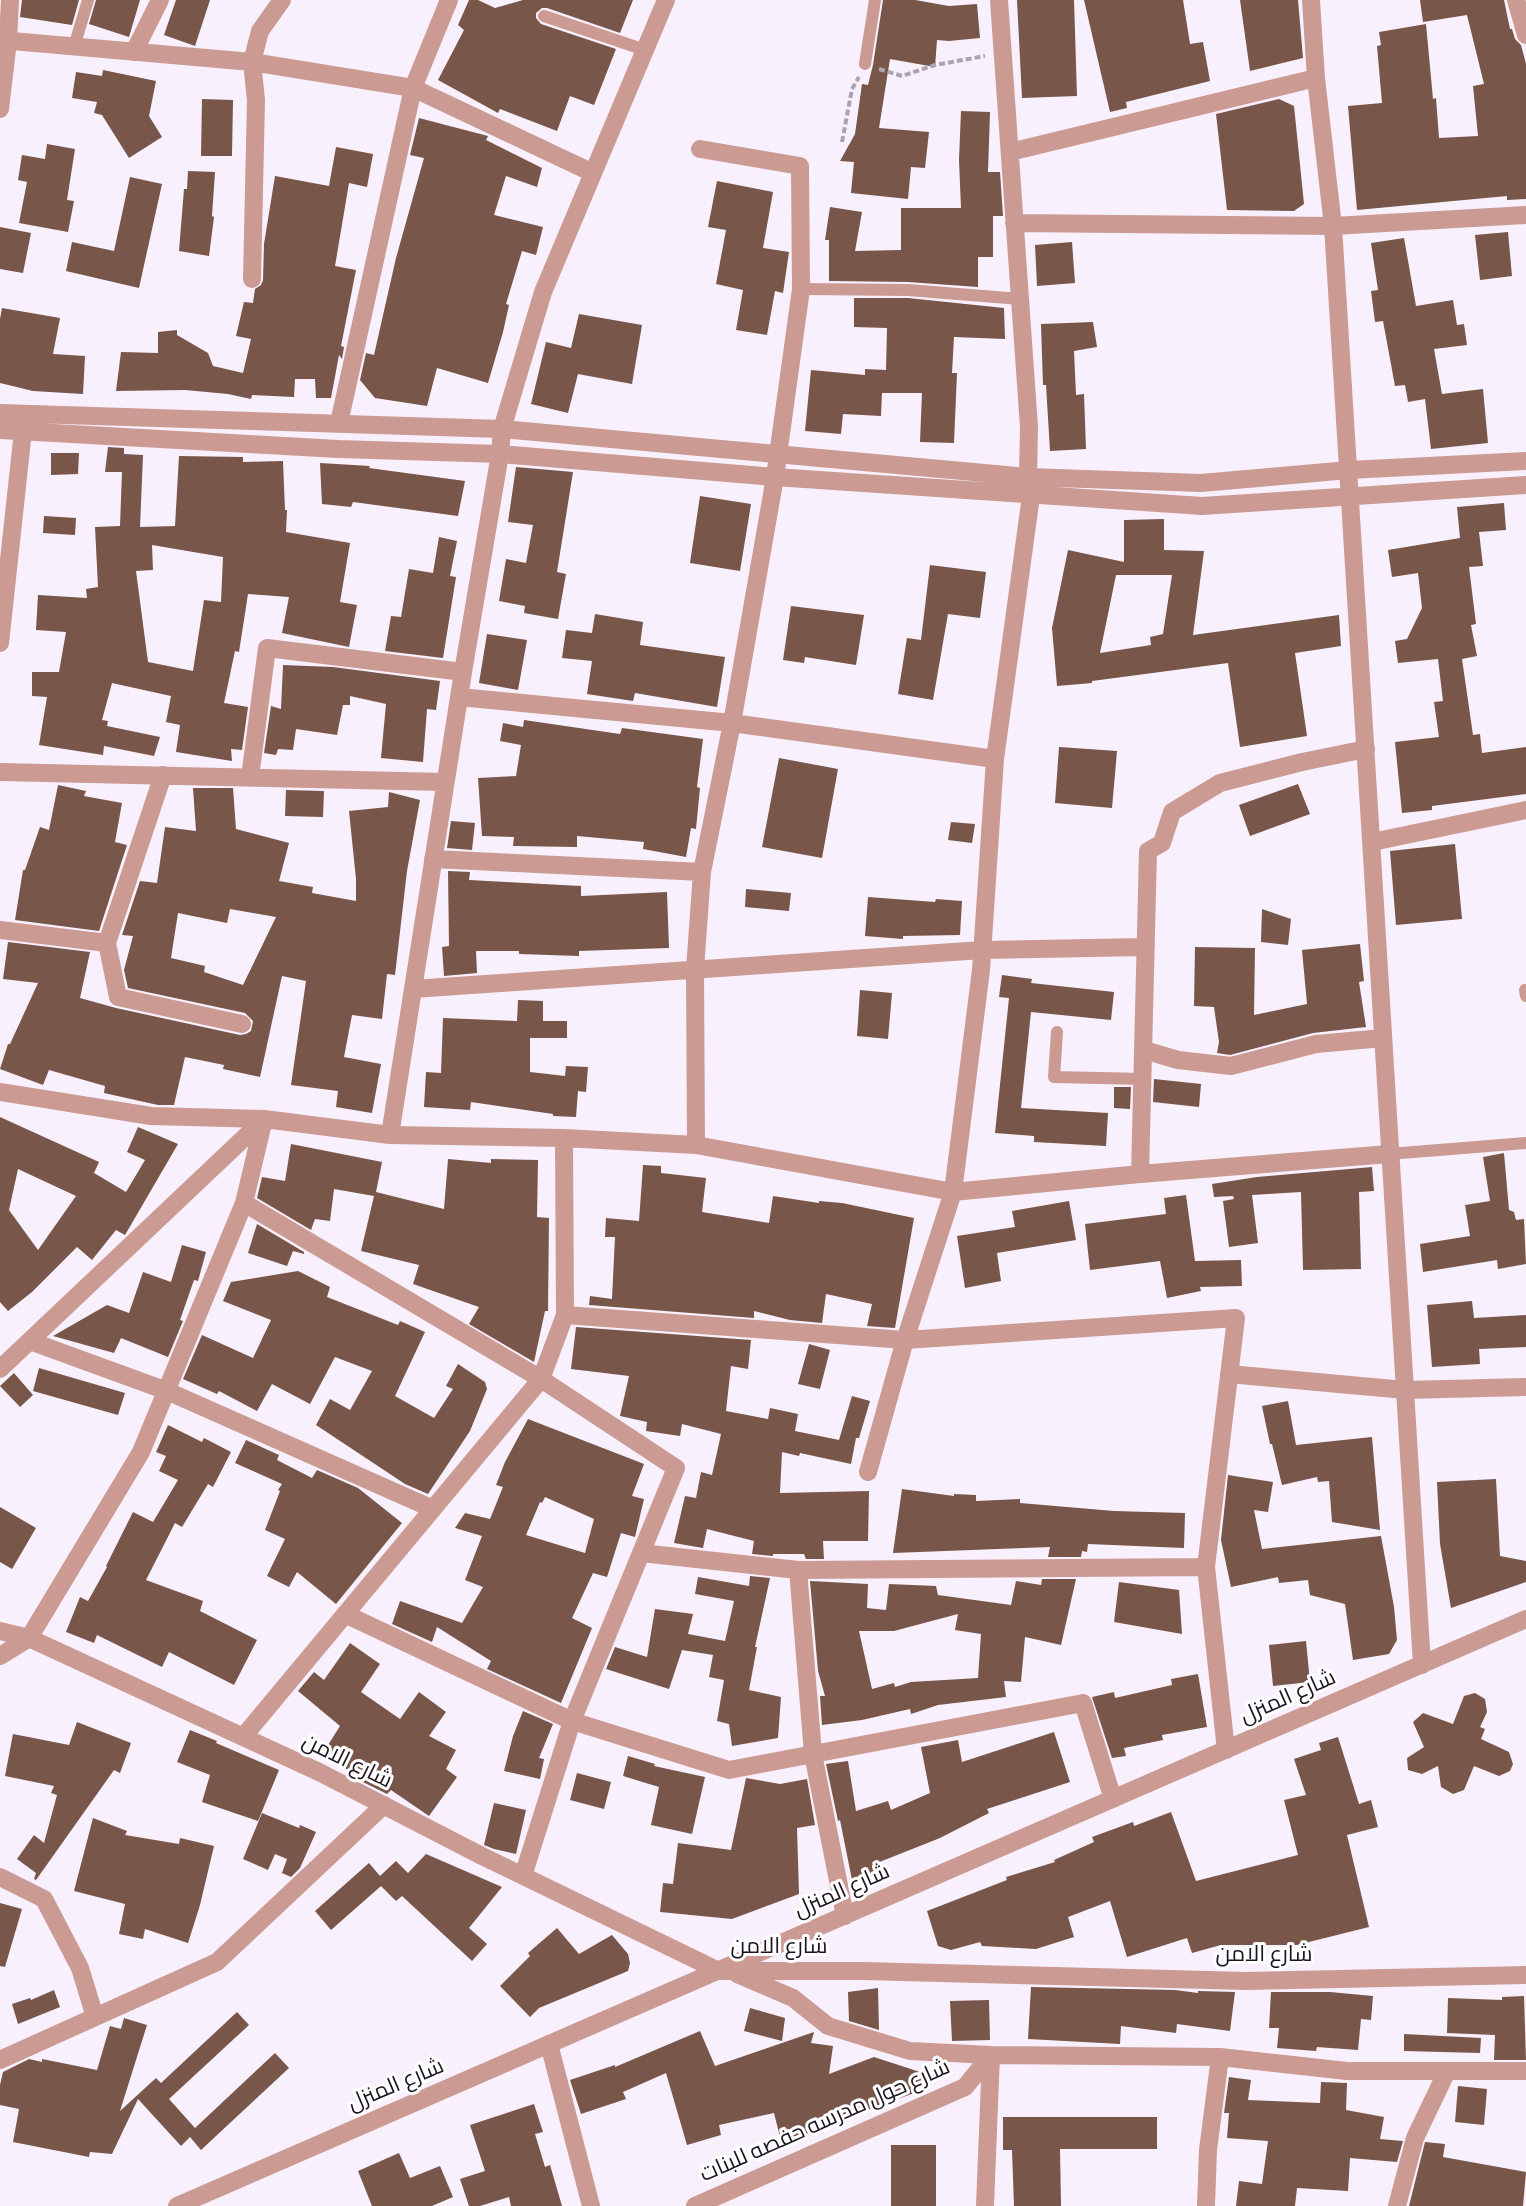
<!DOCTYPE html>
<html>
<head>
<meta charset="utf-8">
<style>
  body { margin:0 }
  canvas { display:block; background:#f8f0fd }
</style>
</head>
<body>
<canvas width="1526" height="2206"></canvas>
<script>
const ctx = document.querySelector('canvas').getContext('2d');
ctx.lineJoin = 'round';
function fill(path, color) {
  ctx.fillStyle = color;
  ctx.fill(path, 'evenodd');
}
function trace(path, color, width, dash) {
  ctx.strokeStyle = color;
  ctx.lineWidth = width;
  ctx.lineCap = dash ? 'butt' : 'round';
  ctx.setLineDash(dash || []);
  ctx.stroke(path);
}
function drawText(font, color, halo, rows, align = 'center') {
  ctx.font = font + ' "PT Sans Narrow",Cairo,sans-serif';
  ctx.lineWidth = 6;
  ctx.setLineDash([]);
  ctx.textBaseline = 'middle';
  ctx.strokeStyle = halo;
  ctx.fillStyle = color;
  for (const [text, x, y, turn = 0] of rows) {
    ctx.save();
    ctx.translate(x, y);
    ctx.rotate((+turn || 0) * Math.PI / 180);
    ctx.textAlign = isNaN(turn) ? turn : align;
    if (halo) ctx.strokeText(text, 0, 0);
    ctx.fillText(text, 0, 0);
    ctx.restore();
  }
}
const building = new Path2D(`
  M22,0H79L72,25L20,17Z
  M96,0H140L129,37L89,24Z
  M176,0H210L195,46L164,35Z
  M469,0H478L495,8L523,0H633L620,33L547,8H542L536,13V18L541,24L616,49L594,105L570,96L557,131L500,109L498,113L438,80L464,30L458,25Z
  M883,0H915L949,6L977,4L980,38L949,41L937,40L935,67L890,59L879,128L929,132L925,168L911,167L908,199L851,193L854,162L840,161L855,134L862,84L868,85L873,65Z
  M1017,0H1074L1077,96L1022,98Z
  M1084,0H1183L1190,44L1203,42L1210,81L1126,102L1127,108L1110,112Z
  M1240,0H1298L1303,58L1250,71Z
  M1420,0H1504L1510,29H1512L1515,39L1521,45L1526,64V199L1507,200V196L1357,210L1348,106L1382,103L1377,46L1381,45L1379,32L1426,24L1433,99L1436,98L1439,138L1478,136L1473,86L1484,84L1467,15L1423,22Z
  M103,70L156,81L149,116L162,137L129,158L102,115L94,113L97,102L72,98L76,72L102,76Z
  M202,99L233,100L232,156H201Z
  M1279,99L1294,106L1304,204L1294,211L1227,210L1216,114Z
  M961,111L990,112L988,172H1000L1003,216H993V257H978V287L908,282L829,281V240H825L830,207L862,212L855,251L901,250V208H961L959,160Z
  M419,118L488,136L486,140L542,168L537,187L506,176L494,215L543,227L536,255L522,251L506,304L509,305L503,332L488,383L437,368L427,406L375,398L360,380L366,353L374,355L396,258L424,158L410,155Z
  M47,144L75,149L67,200L74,201L68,232L19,223L27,182L18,180L22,155L45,159Z
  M336,147L373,154L367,187L349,183L335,266L356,270L341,346L344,347L342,359L339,355L331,398H316L315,379H295L294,397L252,395L251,399L228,394L185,390L116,391L121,352L158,353V332L177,330V335L208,353L213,366L243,373L251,339L236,336L244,302L253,303L255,289L261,285L263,280L264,244L275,176L329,186Z
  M188,171L215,172L212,216L214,217L209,256L179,251L184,189H187Z
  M130,177L162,184L139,288L66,271L72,242L114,251Z
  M717,181L773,192L763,248L789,252L783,293L775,291L767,335L736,330L743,290L716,284L726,230L708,227Z
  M0,227L31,233L23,273L0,269Z
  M1508,232L1512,276L1480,280L1475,235Z
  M1404,238L1416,306L1453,300L1457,325L1464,324L1467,345L1434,349L1442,394L1483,389L1488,443L1431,449L1425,399L1408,402L1405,385L1395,386L1383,321L1375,322L1371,291L1378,290L1371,243Z
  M1072,242L1075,283L1037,286L1035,245Z
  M854,298H908L1004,308L1005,339L954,337L952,373H957L954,443L920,442L922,393H882L881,416L843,414L841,434L805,431L811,370L865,375V369L886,370L887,328L854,327Z
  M2,308L60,318L53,354L85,356L83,394L33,391L0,383V319Z
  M579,314L642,325L632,384L578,374L568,413L531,404L546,342L571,348Z
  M1093,322L1097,347L1074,351L1076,395L1084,394L1086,449L1050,451L1046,385H1043L1041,324Z
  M108,447L124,448V454L143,455L140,527L175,526L179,456L243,457V462L283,461L285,510H287L286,532L350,543L340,602L357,605L349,647L282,633L289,597L248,594L239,652L235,651L224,703L248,707L242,750L231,749L232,761L176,752L180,725L166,722L171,696L112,683L102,720L108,721L107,726L160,737L154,756L104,746L103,755L39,745L47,697L32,696V672H59L66,632L36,630L38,595L87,598L86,589L98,587L95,527L120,526L122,472H105ZM152,545L223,557L221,602L204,600L193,671L148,662L136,571L153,570Z
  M51,453H79L78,474L51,475Z
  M320,463L370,466L369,468L465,481L458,516L353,502L351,507L322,504Z
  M516,467L573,472L557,572L566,574L558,619L524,613L525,606L499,601L506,559L526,563L533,525L508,522Z
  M700,496L751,504L740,571L690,563Z
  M1504,503L1506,530L1479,532L1483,566L1469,567L1476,624L1471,625L1477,656L1462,659L1473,735L1480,734L1482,753L1526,747V794L1432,806V810L1402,813L1395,742L1439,737L1434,702L1443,701L1438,659L1398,663L1395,641L1407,639L1422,608L1418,573L1392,577L1388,550L1460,538L1457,507Z
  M44,516L76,518L75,535L43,533Z
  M1164,519V550L1204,551L1193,635L1339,615L1341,646L1295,653L1307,736L1240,747L1228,663L1092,681V683L1057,686L1052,628L1068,550L1124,562V520ZM1116,575H1172L1163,634L1150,637L1151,645L1100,653Z
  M439,537L457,541L450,576L456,577L443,658L385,651L391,616L401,617L409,569L433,573Z
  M930,565L986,572L980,618L948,614L933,700L898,694L907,638L921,640Z
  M791,606L864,615L856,665L805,657L804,663L783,660Z
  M595,614L643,622L640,645L725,657L717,707L635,693L633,701L587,694L592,661L562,658L566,630L592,633Z
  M487,634L527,640L518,690L479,683Z
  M283,665L333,667L440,681L436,710L427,709L423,762L381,758L386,704L350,696V705H343L337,735L296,729L293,750L278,749L276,755L264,753L271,706L281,709Z
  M524,720L620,734L622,728L703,739L697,787L700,788L696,829L691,828L686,857L643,849L644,842L577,836V847L513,846L514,837L482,836L478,778L516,776L521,745L500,741L503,723L523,727Z
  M1059,747L1117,751L1112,808L1055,803Z
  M779,758L838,769L822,858L762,847Z
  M1298,784L1310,814L1250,836L1239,805Z
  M58,785L86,791L84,796L122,803L115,842L127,845L99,931L15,920L23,870H25L40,827L49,830Z
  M193,788H233L236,829L289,843L279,881L313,887L312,893L356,901V879L349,811L388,807L389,792L420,800L407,871L395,975L387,974L382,1019L352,1015L344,1057L381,1064L372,1113L336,1107L338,1091L291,1085L306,981L282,976L260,1077L223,1069L224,1065L185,1057L174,1105H158L104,1093L105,1086L49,1070L43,1085L0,1069L8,1044H10L38,983L3,979L8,942L90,952L80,998L116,1008L240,1035L246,1034L251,1031L253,1021L245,1013L128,988L124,970L133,936L122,935L140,881L157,883L165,827L196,831ZM230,909L276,917L243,985L204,972L205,966L171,958L178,913L227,923Z
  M286,790L324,791L323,817L285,816Z
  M451,821L475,823L472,850L447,848Z
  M951,822L975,824L972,843L948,840Z
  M1455,844L1462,919L1396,925L1390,851Z
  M448,871L470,872L469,880L581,886V896L667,892L669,948L579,951V956L519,954V951H476L477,973L444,976L442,947L449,946Z
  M746,889L791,893L789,911L745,907Z
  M868,897L935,902L936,899L962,901L960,935L903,936V939L865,936Z
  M1262,909L1291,919L1288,945L1261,942Z
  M1360,944L1364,981L1359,982L1366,1027L1313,1033L1230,1055L1217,1053L1219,1042L1214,1007L1194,1006L1195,947L1255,948L1254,1015L1307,1004L1302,950Z
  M1002,975L1032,979L1031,983L1114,992L1111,1020L1031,1012L1021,1108L1108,1113L1106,1146L1034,1142V1136L995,1133L1009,998L999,997Z
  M860,990L892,993L888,1039L857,1036Z
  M518,1000L543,1001V1021H567V1038H530V1072L565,1076L566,1066L588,1067L586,1092L578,1091L576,1117L553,1116V1114L471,1102L470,1110L424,1107L426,1072L441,1073L443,1018L517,1021Z
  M1154,1079L1201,1084L1199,1107L1153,1102Z
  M1114,1087H1131L1130,1109L1114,1108Z
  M0,1117L99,1162L94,1173L126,1192L145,1160L127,1152L138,1127L178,1144L125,1235L116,1230L92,1260L77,1247L32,1292L8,1311L0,1302ZM18,1169L76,1196L38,1250L9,1210Z
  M291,1144L382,1162L376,1192L444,1209L448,1159L491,1163V1159L538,1160L537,1217L549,1218L548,1311H545L534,1362L469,1324L479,1307L413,1284L419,1265L361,1251L374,1196L334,1189L330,1221L315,1219L311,1230L257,1198L262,1177L285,1181Z
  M1504,1153L1509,1210L1514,1212L1516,1220L1524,1219L1526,1264L1498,1269L1497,1260L1423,1272L1420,1244L1470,1236L1465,1205L1490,1201L1483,1157Z
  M643,1165L661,1166V1173L706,1178L702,1212L769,1223L773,1196L819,1203V1201L842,1203L914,1218L895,1328L867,1326L872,1304L826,1294L822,1323L790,1320L754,1311V1318L589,1305L590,1296L612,1299L615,1237H605L606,1218L639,1221Z
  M1372,1167L1374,1191L1359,1192L1361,1269L1303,1270L1301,1192L1252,1195L1258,1243L1229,1247L1223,1201L1234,1199L1233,1196L1214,1197L1212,1184L1257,1177Z
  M1186,1195L1195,1261L1241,1260L1242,1286L1200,1287L1201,1291L1167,1298L1160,1261L1090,1270L1085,1224L1166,1214L1164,1198Z
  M1069,1201L1076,1240L997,1253L1001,1281L965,1288L957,1236L1015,1227L1012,1211Z
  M257,1224L304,1252V1254L293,1251L287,1266L248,1253Z
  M182,1245L206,1252L198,1281L194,1280L180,1320L183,1321L168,1357L121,1338L114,1353L53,1336L107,1305L129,1313L143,1272L171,1282Z
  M298,1271L330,1287L327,1297L398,1325L400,1321L425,1332L395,1396L434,1418L453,1389L446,1386L458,1364L485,1382L487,1389L470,1431L428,1494L405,1484L316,1425L330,1399L350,1410L372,1371L335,1357L310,1404L272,1384L257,1411L219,1391L217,1394L183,1379L202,1335L253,1358L271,1320L223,1301L231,1282Z
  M1472,1301L1474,1318L1526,1315V1347L1479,1349L1480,1364L1432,1367L1427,1305Z
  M576,1327L751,1340L748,1369L731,1366L726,1411L768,1419L770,1408L798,1414L795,1431L839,1440L852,1396L870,1401L859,1438H856L851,1464L800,1453L799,1456L782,1452L780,1493L869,1491L868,1541H823L824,1559H806L804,1554H773V1556L752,1554L754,1541L707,1529L703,1548L674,1543L685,1496L696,1498L701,1472L712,1475L721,1434L682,1424L680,1436L646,1431L647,1422L620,1416L629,1376L571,1369Z
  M809,1344L830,1350L820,1389L798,1384Z
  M39,1368L125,1393L118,1415L33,1391Z
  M14,1373L33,1395L20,1407L0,1386Z
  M1288,1401L1296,1445L1372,1437L1380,1530L1332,1522L1329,1481L1318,1482L1317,1477L1282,1485L1272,1444H1270L1262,1406Z
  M528,1419L644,1464L632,1496L644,1499L635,1537L621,1533L607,1577L593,1573L572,1618L592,1628L561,1703L487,1669L491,1661L437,1627L432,1642L392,1624L400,1601L462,1623L483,1587L465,1580L482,1536L455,1528L465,1513L490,1519L503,1487L496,1485L505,1462ZM545,1497L594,1519L585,1553L526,1535L540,1502L542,1503Z
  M168,1425L202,1442L204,1438L231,1452L213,1487L208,1484L182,1527L175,1523L146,1580L203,1601L200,1611L257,1640L234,1685L169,1652L162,1667L97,1635L94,1643L66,1632L80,1597L88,1601L107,1567L106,1566L133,1512L153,1522L178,1480L159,1471L166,1456L156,1452Z
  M246,1440L279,1455L277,1460L312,1478L317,1470L358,1488L402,1523L336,1604L297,1572L289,1587L267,1576L285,1539L265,1530L280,1491L278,1490L282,1484L235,1463Z
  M1228,1475L1273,1482L1268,1512L1254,1510L1262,1549L1381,1536L1394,1607L1397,1640L1389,1654L1353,1660L1345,1604L1310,1595L1308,1580L1279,1583L1278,1577L1231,1587L1221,1540Z
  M1496,1479L1500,1556L1526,1561V1582L1451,1608L1440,1544L1437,1482Z
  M902,1489L954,1496V1494L976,1495V1501L1020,1499V1503L1114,1511L1185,1513L1184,1548L1088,1544L1087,1552L1082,1551L1081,1557H1048L1050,1547L893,1553Z
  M0,1507L36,1528L12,1569L0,1562Z
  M750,1576L770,1578L755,1647H757L749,1690L781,1697L778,1738L732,1746L729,1724L717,1721L724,1680L709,1677L713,1655L682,1650L669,1689L606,1669L615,1647L647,1657L655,1609L693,1614L688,1634L725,1641L734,1601L695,1594L698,1577L749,1586Z
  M1042,1579H1076L1061,1645L1025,1637L1021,1682L1004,1681L1006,1697L938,1705L911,1714L910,1709L862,1720L822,1725L820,1696H825L818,1671L810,1581L868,1584L867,1608L886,1610L889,1584L936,1586L938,1595L1011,1605L1016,1581L1041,1585ZM958,1614L955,1630L981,1634L978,1678L911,1682L895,1687L894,1683L872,1689L859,1631H894Z
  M1119,1582L1179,1590L1182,1634L1114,1622Z
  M1306,1641L1310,1682L1273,1686L1269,1645Z
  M350,1643L380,1664L361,1692L400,1719L419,1692L446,1712L429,1736L456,1750L446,1769L457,1777L429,1816L391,1790L387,1794L357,1779L358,1777L323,1753L340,1726L298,1691L314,1672L324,1680Z
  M1198,1674L1207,1727L1162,1735L1163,1740L1124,1748L1126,1756L1112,1758L1092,1697L1114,1692L1115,1698L1172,1685L1171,1679Z
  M1475,1693L1485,1699L1487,1712L1480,1727L1485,1729L1481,1739L1509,1752L1513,1764L1510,1771L1499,1776L1474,1766L1464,1790L1453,1794L1441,1787L1438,1766L1422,1774L1408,1770L1407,1758L1424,1747L1413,1722L1423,1713L1453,1724L1464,1696Z
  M523,1711L553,1724L539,1758L544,1759L540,1779L504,1771L513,1736Z
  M77,1722L131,1743L120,1773L114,1770L36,1880L34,1879L36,1873L17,1859L34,1835L44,1843L57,1795L51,1793L54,1786L5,1776L13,1734L69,1745Z
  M190,1730L217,1741L216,1743L279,1770L258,1821L202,1802L210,1775L177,1762Z
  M1054,1732L1070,1782L987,1809L989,1813L940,1838L877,1863L879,1875L852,1880L840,1820L838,1821L826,1764L848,1761L856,1811L888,1801L891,1810L930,1793L921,1747L958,1740L962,1762Z
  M1338,1737L1359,1804L1371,1800L1378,1827L1347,1835L1369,1927L1297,1945H1221L1192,1953L1187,1938L1127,1957L1110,1901L1068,1917L1074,1937L1036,1949L982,1946L980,1942L951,1950L938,1946L927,1911L1007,1880L1006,1877L1055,1862L1054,1860L1094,1842L1092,1837L1133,1822L1134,1826L1171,1812L1196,1881L1298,1855L1284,1800L1306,1795L1294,1759L1321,1750L1319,1743Z
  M628,1756L655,1764L654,1766L705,1777L692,1834L651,1825L659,1787L623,1776Z
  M577,1773L611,1782L604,1809L570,1800Z
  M746,1778L780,1784L807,1779L815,1825L797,1828L799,1894L732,1919L660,1912L663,1883L673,1884L678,1843L731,1850Z
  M494,1803L526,1810L516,1854L494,1849L484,1845Z
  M262,1813L299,1828L300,1825L316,1832L300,1868L291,1877L282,1873L287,1859L275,1854L268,1870L243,1859Z
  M93,1818L127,1831L125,1835L179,1844L180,1838L214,1846L200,1905L188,1943L145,1929L143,1939L119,1934L125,1904L74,1891Z
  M426,1854L502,1887L469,1928L487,1944L472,1961L402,1896L396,1901L381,1886L331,1930L315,1911L369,1863L380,1876L396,1861L408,1873Z
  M0,1903L22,1909L5,1967L0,1966Z
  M557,1928L579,1954L612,1935L628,1954L630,1963L628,1971L539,2008L530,2017L500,1986L530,1956L528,1953Z
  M1031,1987L1175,1990L1198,1993V1991L1235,1992L1230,2031L1177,2024L1176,2033L1121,2026L1120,2044L1028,2039Z
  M878,1988L879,2030L849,2021L848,1992Z
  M54,1990L60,2007L18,2024L12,2004L30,1998L31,2000Z
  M1271,1992H1330L1373,1996L1371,2020L1361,2019L1358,2050L1317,2047L1316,2051L1277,2048L1279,2028H1269Z
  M1524,1996L1526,2060H1494L1495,2035L1447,2033L1448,1998L1502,2000V1997Z
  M989,2000L990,2040L952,2041L950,2001Z
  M750,2008L785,2018L782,2041L744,2031Z
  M237,2012L249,2025L169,2099L195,2128L275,2053L289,2068L201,2150L190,2137L181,2146L138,2099L112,2154L90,2152L89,2157L13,2142L19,2109L0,2105V2085L3,2072L29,2059L42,2062V2059L97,2070L110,2026L121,2029L124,2018L147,2025L120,2111L156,2078L161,2083Z
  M700,2031L715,2066L814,2032L811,2043L833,2046L829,2074L874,2057L920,2072L925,2089L827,2125V2128L781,2141L774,2113L719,2125L721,2135L687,2145L666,2073L623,2092L626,2099L581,2114L570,2080L615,2065V2067Z
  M1404,2034L1481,2038L1480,2053L1404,2051Z
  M1229,2077L1251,2080L1248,2100L1320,2103L1321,2082L1347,2083L1346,2110L1384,2117L1380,2139L1403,2141L1397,2162L1350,2158L1348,2191L1297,2188L1295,2206H1236L1239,2181L1262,2184L1268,2141L1227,2138L1229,2113H1224Z
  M1458,2086L1487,2089L1484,2125L1455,2122Z
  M534,2104L543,2132L535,2134L545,2167L550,2165L562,2206H511L509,2197L480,2206H469L460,2179L485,2171L470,2125Z
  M1003,2117H1157V2149H1060L1061,2206H1014L1012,2150H1003Z
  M1425,2142L1445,2144L1443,2157L1526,2172L1523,2206H1409Z
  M891,2145H936V2206H891Z
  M399,2153L410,2178L440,2166L453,2197L432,2206H372L358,2171Z`);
const path = new Path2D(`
  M879,69L902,76L935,65L985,56
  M842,142L852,89L859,77`);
const service = new Path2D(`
  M544,16L645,50
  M74,47L88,0
  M865,64L875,0
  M801,289L908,290L1020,299
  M1525,990L1526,996
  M1057,1032L1054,1077L1144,1079
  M1389,1154L1526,1143`);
const minor = new Path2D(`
  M1516,0L1526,35
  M0,40L252,62L413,88L593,173
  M134,52L160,0
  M0,109L8,41L10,0
  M1010,152L1316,78
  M1014,223L1333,226L1526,215
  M252,279L256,100L252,62L260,31L282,0
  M339,423L413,88L449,0
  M0,643L23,431
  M459,697L732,723L995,759
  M0,772L445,782
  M250,777L267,648L463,672
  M1372,842L1526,810
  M433,859L702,872
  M0,930L107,943L163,775
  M107,943L118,997L242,1024
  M413,989L982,950L1146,947
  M1144,1050L1178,1060L1231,1066L1316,1044L1383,1038
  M0,1092L151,1116L264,1119L390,1135L564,1138L696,1145L953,1192L1140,1174L1389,1154
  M390,1135L463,672L500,454L502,429L543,292L666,0
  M696,1145L695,969L702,872L732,723L775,477L801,289L800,166L700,149
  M1140,1174L1148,851L1162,843L1172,812L1220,783L1302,762L1366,749
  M244,1203L541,1379L676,1468L572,1721L729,1770L1083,1703L1113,1799
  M565,1315L905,1340L1236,1318L1206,1567
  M30,1341L167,1391L433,1509
  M0,1369L264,1119
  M1229,1374L1405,1390L1526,1387
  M868,1472L905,1340L953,1192L981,970L995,759L1031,496L1028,477L1029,427L999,0
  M641,1553L798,1570L1206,1567L1226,1750
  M798,1570L813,1754L845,1916
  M345,1614L572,1721L523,1876
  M0,1631L29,1638L319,1772L482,1856L719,1971H863L1246,1981L1526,1975
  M0,1656L29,1638L141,1452L244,1203L264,1119
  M243,1737L541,1379L565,1315L564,1138
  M0,1877L44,1899L80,1968L95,2017
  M737,1974L793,1998L828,2026L910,2051L991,2055L1220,2057L1347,2071H1526
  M549,2044L591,2206
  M0,2060L217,1962L384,1805
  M695,2206L965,2087L991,2055
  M985,2206L991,2055
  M1206,2206L1208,2150L1220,2057
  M1397,2206L1415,2138L1447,2071`);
const tertiary = new Path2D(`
  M1311,0L1316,78L1333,226L1422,1665
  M0,413L502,429L1028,477L1201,483L1349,470L1526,461
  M0,430L338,449L500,454L775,477L1202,506L1526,485
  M177,2206L1526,1619`);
const streetNames = [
  ["شارع المنزل",1288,1697,-24],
  ["شارع الامن",347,1761,26],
  ["شارع المنزل",842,1891,-24],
  ["شارع الامن",779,1947],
  ["شارع الامن",1264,1955],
  ["شارع المنزل",396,2085,-23],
  ["شارع حول مدرسه حفصه للبنات",825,2121,-24]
];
fill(building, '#785649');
trace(path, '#aba3b0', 4, [6, 3]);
trace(service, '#cb9a93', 12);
trace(minor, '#cb9a93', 18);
trace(tertiary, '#cb9a93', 18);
drawText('22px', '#1b131f', '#fff', streetNames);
</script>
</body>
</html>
